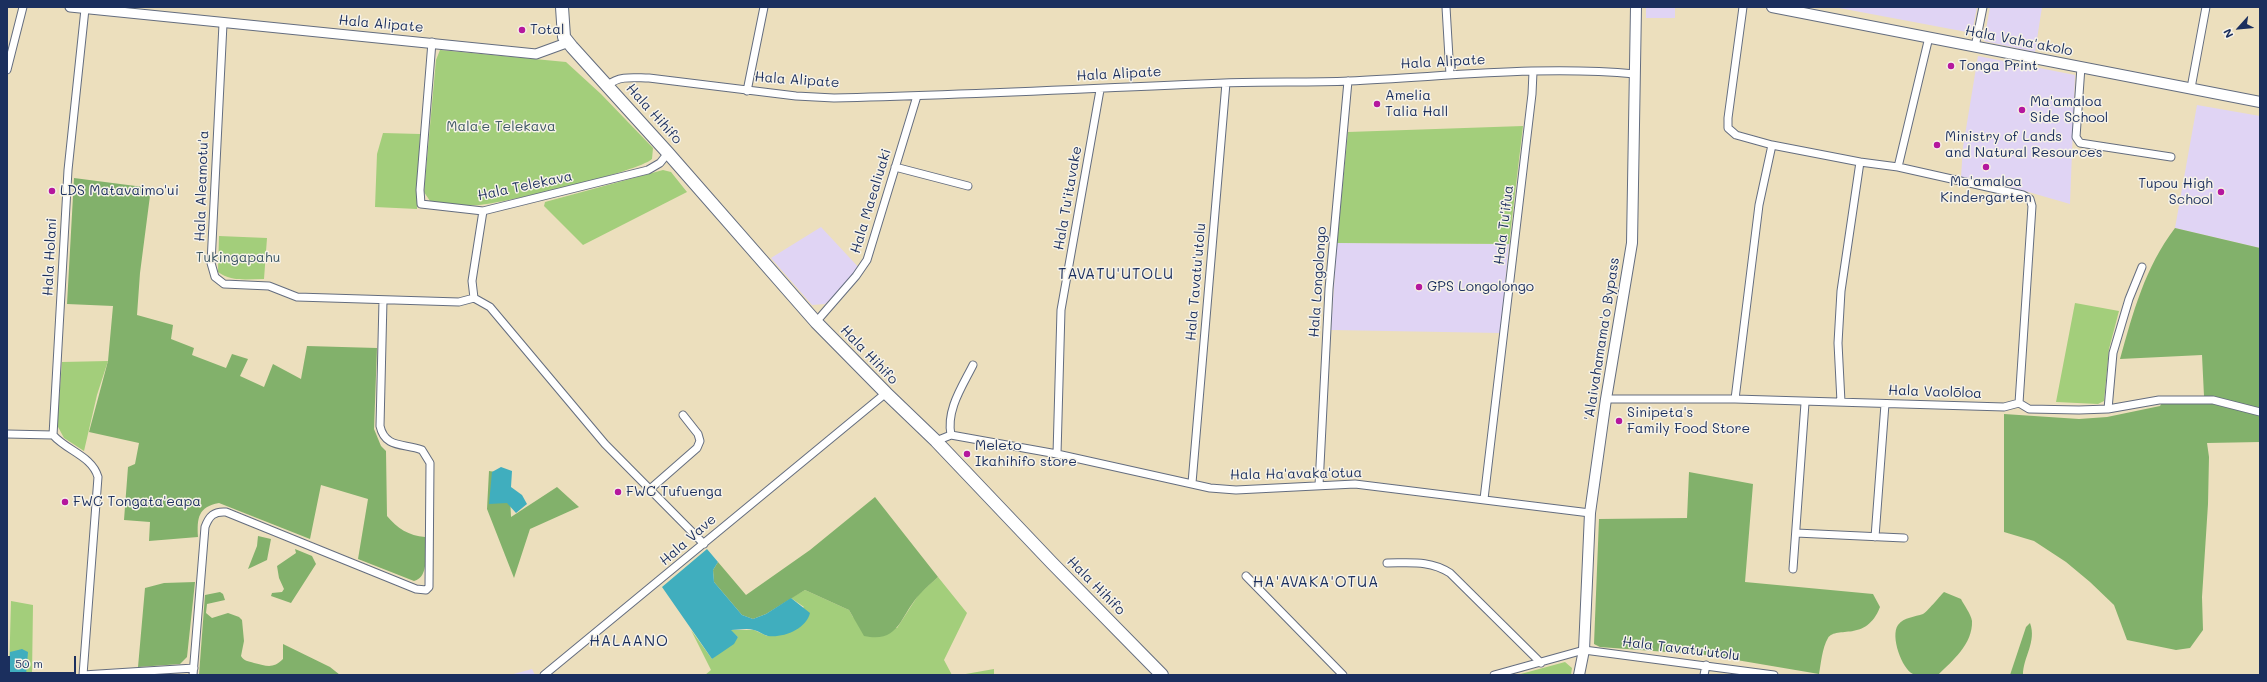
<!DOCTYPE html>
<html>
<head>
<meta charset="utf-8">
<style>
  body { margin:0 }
  #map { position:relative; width:2267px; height:682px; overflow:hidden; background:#ecdfbd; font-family:Mali,sans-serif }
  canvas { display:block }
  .frame { position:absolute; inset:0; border:8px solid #1b2f5e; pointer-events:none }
  .north { position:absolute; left:2219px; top:8px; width:40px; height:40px; -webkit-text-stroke:3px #f7f3e8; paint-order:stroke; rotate:243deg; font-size:11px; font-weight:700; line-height:16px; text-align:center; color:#1b2f5e }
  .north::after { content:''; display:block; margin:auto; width:14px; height:18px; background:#1b2f5e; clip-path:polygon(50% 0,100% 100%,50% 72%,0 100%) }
  .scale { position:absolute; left:8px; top:656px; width:68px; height:18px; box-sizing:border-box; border:2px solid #1b2f5e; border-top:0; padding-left:5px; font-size:12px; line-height:14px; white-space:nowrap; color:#1b2f5e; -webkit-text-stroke:3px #f7f3e8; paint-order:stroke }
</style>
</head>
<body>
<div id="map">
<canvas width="2267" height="682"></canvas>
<div class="frame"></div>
<div class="north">N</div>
<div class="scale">50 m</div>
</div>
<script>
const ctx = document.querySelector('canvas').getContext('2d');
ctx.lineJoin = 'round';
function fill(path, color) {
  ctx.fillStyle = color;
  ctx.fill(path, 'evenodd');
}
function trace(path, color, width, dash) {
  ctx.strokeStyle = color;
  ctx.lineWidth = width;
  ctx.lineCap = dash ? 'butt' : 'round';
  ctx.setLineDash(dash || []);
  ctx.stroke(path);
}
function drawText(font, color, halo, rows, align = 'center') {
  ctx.font = font + ' Mali,sans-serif';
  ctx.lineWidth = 3;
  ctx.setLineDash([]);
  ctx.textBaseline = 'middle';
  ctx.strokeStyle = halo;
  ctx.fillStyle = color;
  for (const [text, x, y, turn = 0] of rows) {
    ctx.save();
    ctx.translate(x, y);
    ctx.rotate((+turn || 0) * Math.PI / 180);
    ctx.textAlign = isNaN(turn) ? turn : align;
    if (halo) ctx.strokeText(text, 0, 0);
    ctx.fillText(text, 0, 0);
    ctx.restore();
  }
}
const built = new Path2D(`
  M1646,7H1675V18H1646Z
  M1834,7H1977L1972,33Z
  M1990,7H2042L2035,52L1984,41Z
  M1978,56L2075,75L2070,204L2025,191L1961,177L1963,147Z
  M2197,105L2260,116V248L2175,228Z
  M821,227L861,270L825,304L812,305L771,258Z
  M1337,243L1509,244L1500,333L1331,330Z
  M532,669L535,675H510Z`);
const green = new Path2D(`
  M440,50L566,62L601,94L653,148L652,159C638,172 504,203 479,205C468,206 440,205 430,201L424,192L436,60Z
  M1523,126L1509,244L1337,243L1348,132Z
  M383,133L420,134L417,209L375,207L377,154Z
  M663,170L671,172L687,192L583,245L544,206L545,202Z
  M219,236L267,238L264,279C247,279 231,282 218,272Z
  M2075,303L2119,311L2109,349L2104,401L2098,404L2056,402Z
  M108,361L97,395L84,451L64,438L57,425L62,362Z
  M938,577L967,613L944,660L952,675H705L711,670L691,630L712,659L738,637L730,630H754L767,636L804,607L791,598L805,590L849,610L853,617L897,628L919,594Z
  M11,601L33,605L32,675H9Z
  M1565,662L1572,668L1571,675H1517Z
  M994,669V675H960Z`);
const forest = new Path2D(`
  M74,178L151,188L140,273L137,315L173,325L171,339L194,348L192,355L226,368L232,354L248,359L240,376L264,387L273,364L301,379L307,346L377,348L374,429L381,446L386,451L387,516C397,528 409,536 425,537C425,551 430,577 414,581L358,559L368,499L321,485L310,539L219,503C198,507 197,518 198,537L149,541L150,522L124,520L128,467L135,464L139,443L89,432L108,361L113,306L67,304Z
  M2175,228L2260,248V442L2207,443L2209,457L2208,504L2202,597L2203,630L2190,648L2176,650L2127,640L2114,605L2090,582L2066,562L2034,541L2004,532V414L2079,419L2107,417L2160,406L2166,396H2204L2202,355L2120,359C2133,313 2145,267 2175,228Z
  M489,471L509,474L511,517L557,487L579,507L530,529L514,578L487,509Z
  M1689,472L1753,484L1745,582L1873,594L1880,607C1866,643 1837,625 1828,638C1822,648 1821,664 1819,674L1707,655L1600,647L1594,644L1599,519L1687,518Z
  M875,497L938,577C932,583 925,588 920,594C900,615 900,644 864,636L849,610L805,590L766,614L753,619L742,615L731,602L714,582L713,570L718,562L746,595L810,550Z
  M258,536L271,539L267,560L248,569L257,546Z
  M295,549L312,556L316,564L291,603L271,596L272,593L282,592L284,589L279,578L277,566L296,553Z
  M195,582L187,657L180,664L138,667L145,588L164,583Z
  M220,592L223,594L225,600L207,604L206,613L212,618L228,613L239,617L242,620L244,641L241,656C244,661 248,661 254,663C267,666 273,669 283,659V644L330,667L340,675H199L205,595Z
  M1944,592L1961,599C1964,605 1971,614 1972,621C1973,644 1952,661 1938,675C1931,675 1919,677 1913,674C1902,669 1890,636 1898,625C1904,617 1915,617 1923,614C1927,612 1939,597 1944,592Z
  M2030,623C2037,642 2023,657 2023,675H2010L2026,627Z`);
const water = new Path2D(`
  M501,467L512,471L511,487L522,495L527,504L516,513L507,503L489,504L492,472Z
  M707,549L718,562L713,570L714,582L742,615L753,619L766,614L791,598L810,613C806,629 784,638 768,636C763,635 759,631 754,630C747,628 738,630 731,630L738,637L734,644L712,659L662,587Z
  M22,649L28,652L26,675H9L10,652Z`);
const minor = new Path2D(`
  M1446,7L1450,75
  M1743,7L1728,118V128L1736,135L1772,145
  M223,24L211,263L215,277L224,284L269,286L297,297L459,302L474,298
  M432,42L420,190L421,204L483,211L648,170L660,163L668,153
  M1975,47L1983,7
  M2081,67L2076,137L2080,143L2171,157
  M7,70L23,7
  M608,85C620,75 635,78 649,78L796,96L834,98C964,95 1094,88 1224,83C1266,81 1308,83 1349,81C1444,77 1540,65 1635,74
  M2191,88L2206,7
  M747,91L764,7
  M895,167L968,186
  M1898,167L1929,37
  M483,211L472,281L474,298L490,307L605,444L704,544
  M816,322L856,276L867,260L917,96
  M1606,399H1735L2004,407L2019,403L2029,409L2079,410L2108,409L2159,400H2213L2260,412
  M1735,399L1759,205L1772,145L1860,162
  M1841,402L1838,343L1841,291L1860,162L1898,167L2023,195L2030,199L2032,206L2019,403
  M2108,409L2113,353L2129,299L2142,267
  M7,434L53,435
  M53,435L68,170L85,9
  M53,435C67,451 92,456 98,477L83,675
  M951,435C946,410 962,387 973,365
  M936,441L951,435L1057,454L1210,488L1236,490L1355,484L1590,513
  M1057,454L1061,310L1100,90
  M1192,483L1226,83
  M1319,485L1329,289L1348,81
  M649,490L697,448L700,441L698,434L683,415
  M1484,499L1532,94L1533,72
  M1796,533L1904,538
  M1875,537L1885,404
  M1387,563C1410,563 1430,560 1450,573L1541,663
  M1793,569L1805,403
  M1246,576L1343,675
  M83,675L194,668
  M193,675L205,527C209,516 214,511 226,512L416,589L426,590L429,587L430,463L422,450C405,443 385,449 380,426L383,300
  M544,675C658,582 771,487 886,393
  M1494,675L1584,650L1774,675
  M1704,675L1706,665`);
const tertiary = new Path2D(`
  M70,7L536,54L569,42`);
const secondary = new Path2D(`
  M1772,7L2260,102
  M1579,675L1584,650L1590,513L1606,399L1632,243L1636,7`);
const primary = new Path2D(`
  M562,7L564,37L572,47L668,153L816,322L886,393L936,441L1052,563L1162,675`);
const markers = [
  [522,30,4,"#b5179e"],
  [1951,66,4,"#b5179e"],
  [1377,104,4,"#b5179e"],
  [2022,110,4,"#b5179e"],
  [1937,145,4,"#b5179e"],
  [1986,167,4,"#b5179e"],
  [52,191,4,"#b5179e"],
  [2221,192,4,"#b5179e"],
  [1419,287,4,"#b5179e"],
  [1619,421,4,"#b5179e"],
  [967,454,4,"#b5179e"],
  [618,492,4,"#b5179e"],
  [65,502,4,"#b5179e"]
];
const streetNames = [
  ["Hala Alipate",381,24,5],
  ["Hala Vaha'akolo",2019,41,11],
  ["Hala Alipate",1443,62,-3],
  ["Hala Alipate",1119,74,-3],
  ["Hala Alipate",797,80,4],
  ["Hala Hihifo",654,114,48],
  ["Hala Aleamotu'a",202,186,-88],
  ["Hala Telekava",525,186,-12],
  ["Hala Tu'itavake",1068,198,-80],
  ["Hala Maealiuaki",871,201,-73],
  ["Hala Tu'ifua",1504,225,-83],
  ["Hala Holani",50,257,-87],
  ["Hala Tavatu'utolu",1196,282,-85],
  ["Hala Longolongo",1318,282,-86],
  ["'Alaivahamama'o Bypass",1602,339,-81],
  ["Hala Hihifo",869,355,46],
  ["Hala Vaolōloa",1935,392,2],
  ["Hala Ha'avaka'otua",1296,474,-1],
  ["Hala Vave",688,540,-41],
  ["Hala Hihifo",1096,586,45],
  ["Hala Tavatu'utolu",1681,649,7]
];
const poiNames = [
  ["Total",530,30],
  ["Tonga Print",1959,66],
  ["Amelia",1385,96],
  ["Talia Hall",1385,112],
  ["Ma'amaloa",2030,102],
  ["Side School",2030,118],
  ["Ministry of Lands",1945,137],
  ["and Natural Resources",1945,153],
  ["Ma'amaloa",1986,182,"center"],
  ["Kindergarten",1986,198,"center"],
  ["Tupou High",2213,184,"right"],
  ["School",2213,200,"right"],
  ["LDS Matavaimo'ui",60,191],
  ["GPS Longolongo",1427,287],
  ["Sinipeta's",1627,413],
  ["Family Food Store",1627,429],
  ["Meleto",975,446],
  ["Ikahihifo store",975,462],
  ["FWC Tufuenga",626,492],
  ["FWC Tongata'eapa",73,502]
];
const parkNames = [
  ["Mala'e Telekava",501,127],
  ["Tukingapahu",238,258]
];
const neighbourhoodNames = [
  ["TAVATU'UTOLU",1116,274],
  ["HA'AVAKA'OTUA",1316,582],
  ["HALAANO",629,641]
];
fill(built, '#e0d4f4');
fill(green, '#a3ce7b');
fill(forest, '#82b16b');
fill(water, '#40aebe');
trace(minor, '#646d7f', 9);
trace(tertiary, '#646d7f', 11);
trace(secondary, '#646d7f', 12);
trace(primary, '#646d7f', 14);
trace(minor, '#fff', 7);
trace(tertiary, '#fff', 9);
trace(secondary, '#fff', 10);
trace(primary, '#fff', 12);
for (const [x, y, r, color] of markers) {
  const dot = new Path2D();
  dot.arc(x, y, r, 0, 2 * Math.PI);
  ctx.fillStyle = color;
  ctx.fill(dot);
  trace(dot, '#f7f3e8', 1.5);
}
drawText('14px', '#1b2f5e', '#f7f3e8', streetNames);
drawText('14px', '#1b2f5e', '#f7f3e8', poiNames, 'left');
drawText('14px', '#3d5765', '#f7f3e8', parkNames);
ctx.letterSpacing = '1px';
drawText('15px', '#1b2f5e', '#f7f3e8', neighbourhoodNames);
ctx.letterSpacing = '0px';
</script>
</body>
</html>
